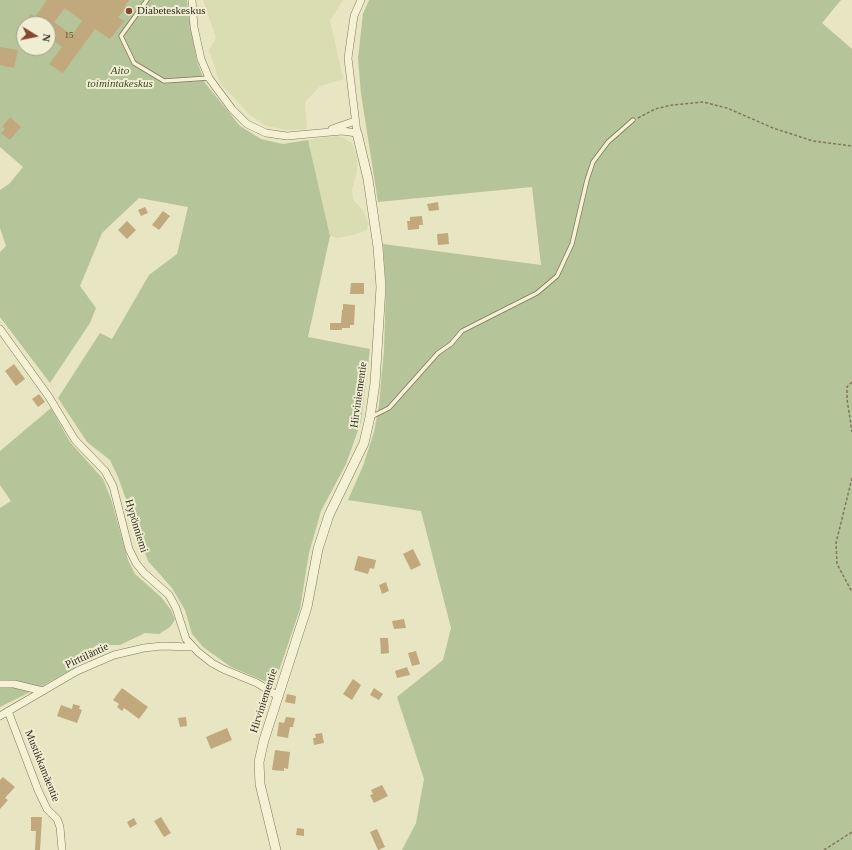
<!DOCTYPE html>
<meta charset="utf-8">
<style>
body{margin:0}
#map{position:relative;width:852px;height:850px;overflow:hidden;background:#e8e5c3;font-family:"Times New Roman",serif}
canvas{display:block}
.north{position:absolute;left:16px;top:16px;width:40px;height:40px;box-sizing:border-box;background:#f0eed2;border:1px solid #a4a08a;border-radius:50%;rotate:100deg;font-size:11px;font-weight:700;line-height:16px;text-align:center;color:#312c1e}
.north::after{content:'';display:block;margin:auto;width:14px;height:18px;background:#874634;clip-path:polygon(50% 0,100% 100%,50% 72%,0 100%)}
</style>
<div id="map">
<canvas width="852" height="850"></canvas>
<div class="north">N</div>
</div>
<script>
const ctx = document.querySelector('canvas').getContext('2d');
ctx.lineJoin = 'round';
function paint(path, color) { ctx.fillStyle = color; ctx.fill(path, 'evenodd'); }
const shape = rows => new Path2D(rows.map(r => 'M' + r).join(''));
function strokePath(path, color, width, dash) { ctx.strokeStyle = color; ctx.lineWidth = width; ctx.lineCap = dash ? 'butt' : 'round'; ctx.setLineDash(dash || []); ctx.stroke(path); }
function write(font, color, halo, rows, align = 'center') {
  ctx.font = font + ' "Times New Roman",serif'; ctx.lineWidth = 4; ctx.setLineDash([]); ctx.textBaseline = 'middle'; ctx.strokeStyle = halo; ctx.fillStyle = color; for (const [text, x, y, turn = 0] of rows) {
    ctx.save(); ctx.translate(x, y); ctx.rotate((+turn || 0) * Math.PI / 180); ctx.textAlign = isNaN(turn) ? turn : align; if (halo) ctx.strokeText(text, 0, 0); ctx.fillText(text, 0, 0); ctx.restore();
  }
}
const farmland = shape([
 [203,0,343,0,330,20,343,79,320,86,305,102,307,129,288,130,266,126,249,114,220,83,209,50,216,38],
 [336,136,344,138,352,143,357,157,357,171,352,189,353,200,363,210,368,222,367,230,349,236,337,238,330,236,308,140]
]);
const green = shape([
 [0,0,187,0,189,18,197,61,205,83,240,126,261,139,283,144,308,140,330,236,308,337,370,349,361,422,346,464,321,511,309,553,300,609,274,685,231,667,203,647,192,634,185,610,172,588,148,561,118,477,110,460,87,442,58,398,100,333,112,339,149,275,177,254,188,207,139,198,102,233,80,286,96,308,90,323,50,383,0,317,0,252,6,246,0,228,0,190,9,184,23,167,0,147],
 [24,24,48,24,48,48,24,48],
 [369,0,841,0,822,23,852,49,852,850,402,850,416,823,424,779,397,697,443,660,451,628,421,511,348,500,363,466,374,432,379,405,384,350,386,287,383,244,541,265,532,187,378,202,361,94,358,58,363,14],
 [51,408,70,442,103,479,111,499,128,560,135,574,161,597,171,610,175,620,170,627,159,634,145,633,120,645,97,645,89,650,76,667,42,686,0,707,0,508,11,501,0,485,0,451]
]);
const building = shape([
 [47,0,129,0,124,7,126,8,118,17,124,21,110,39,95,29,63,73,49,64,62,47,48,37,48,24,23,24,31,14,35,17],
 [65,8,82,21,72,35,54,22],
 [0,47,18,50,14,68,0,65],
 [10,117,21,127,10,140,1,133,5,129,2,127],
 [438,202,439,210,429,211,427,204],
 [145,207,148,213,141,216,138,210],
 [163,211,170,216,159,230,152,225],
 [422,216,423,225,419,225,419,229,408,230,407,221,410,221,410,217],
 [127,221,136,230,127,239,118,230],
 [448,233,449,244,438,245,437,234],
 [351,283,364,283,364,294,350,294],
 [343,304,355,305,354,325,350,325,350,328,342,328,342,330,330,330,330,323,341,323,342,310,343,310],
 [14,364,25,379,16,386,5,371],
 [39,394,45,402,38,407,32,399],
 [413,549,421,565,411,570,403,554],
 [358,556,376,560,374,569,370,568,368,574,354,570],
 [386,582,389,591,382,594,379,585],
 [404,619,406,628,394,629,392,621],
 [380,638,388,638,389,653,381,654],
 [416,651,420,664,412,666,408,653],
 [407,667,410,675,397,678,395,671],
 [353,679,361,685,352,700,343,694],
 [122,688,148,707,139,719,124,708,122,711,117,707,119,704,113,700],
 [374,688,383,694,379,700,370,695],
 [287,694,296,696,295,704,285,702],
 [73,704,80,706,79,709,82,710,77,723,57,716,61,705,72,709],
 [186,717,187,726,180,727,178,718],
 [286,717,295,718,293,727,290,727,288,738,277,736,279,722,284,723],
 [227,728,232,740,211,749,206,737],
 [322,733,324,743,314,745,313,738,316,738,315,734],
 [275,750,290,752,288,769,284,768,284,771,272,770],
 [3,777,15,787,5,798,8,800,0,809,0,780],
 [382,785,388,796,374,803,370,795,373,794,371,790],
 [31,817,42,817,40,850,35,850,36,831,31,831],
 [161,817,171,833,164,837,154,821],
 [134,818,137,824,130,828,127,822],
 [297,828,304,829,304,836,296,835],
 [377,829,385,847,378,850,370,832]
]);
const path = shape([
 [638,118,655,109,672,105,703,102,727,108,773,128,813,141,852,146],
 [852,382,847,387,847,399,852,432],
 [852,478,836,543,837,564,852,592],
 [824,850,852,832]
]);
const service = shape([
 [147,0,121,36,134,63,164,81,209,78],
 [371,417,389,408,438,353,451,344,462,331,537,293,557,276,572,244,587,180,593,162,608,142,633,120]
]);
const minor = shape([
 [192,0,194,27,201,59,209,78,232,109,247,124,266,133,287,136,342,131,357,133,348,58,354,16,361,0],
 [332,129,355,121],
 [0,329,49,397,75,440,105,471,113,486,129,549,136,563,144,573,169,595,176,608,186,639,198,652,212,663,223,669,257,683,278,696],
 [0,684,14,684,43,691],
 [8,711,38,790,47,809,57,819,60,827,62,850],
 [0,716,77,671,114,655,144,648,162,646,192,647]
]);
const tertiary = shape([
 [276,850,260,784,259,762,264,740,307,607,318,549,329,515,364,443,370,417,375,383,381,287,378,247,368,179,357,133]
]);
const markers = [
 [129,11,4,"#874634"]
];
const numberNames = [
 ["15",69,36]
];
const poiNames = [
 ["Diabeteskeskus",137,11]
];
const parkNames = [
 ["Aito",120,71],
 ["toimintakeskus",120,84]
];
const streetNames = [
 ["Hirviniementie",359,395,-82],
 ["Hypönniemi",136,526,73],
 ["Pirttiläntie",87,656,-25],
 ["Hirviniementie",264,701,-72],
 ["Mustikkamäentie",42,766,68]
];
paint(farmland, '#dadcb2');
paint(green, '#b5c499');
paint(building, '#c1a97d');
strokePath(service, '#80775c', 5);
strokePath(minor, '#80775c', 8);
strokePath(tertiary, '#80775c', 10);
strokePath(path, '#80775c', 1.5, [3, 2]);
strokePath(service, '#f4f1d5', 3.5);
strokePath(minor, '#f4f1d5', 7);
strokePath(tertiary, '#f4f1d5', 9);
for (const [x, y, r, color] of markers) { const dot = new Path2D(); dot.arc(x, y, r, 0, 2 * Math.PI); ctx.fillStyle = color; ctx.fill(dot); strokePath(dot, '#f0eed2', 1.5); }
write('9px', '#554b36', null, numberNames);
write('11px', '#312c1e', '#f0eed2', poiNames, 'left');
write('italic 11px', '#3a4b27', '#f0eed2', parkNames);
write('11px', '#312c1e', '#f0eed2', streetNames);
</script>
